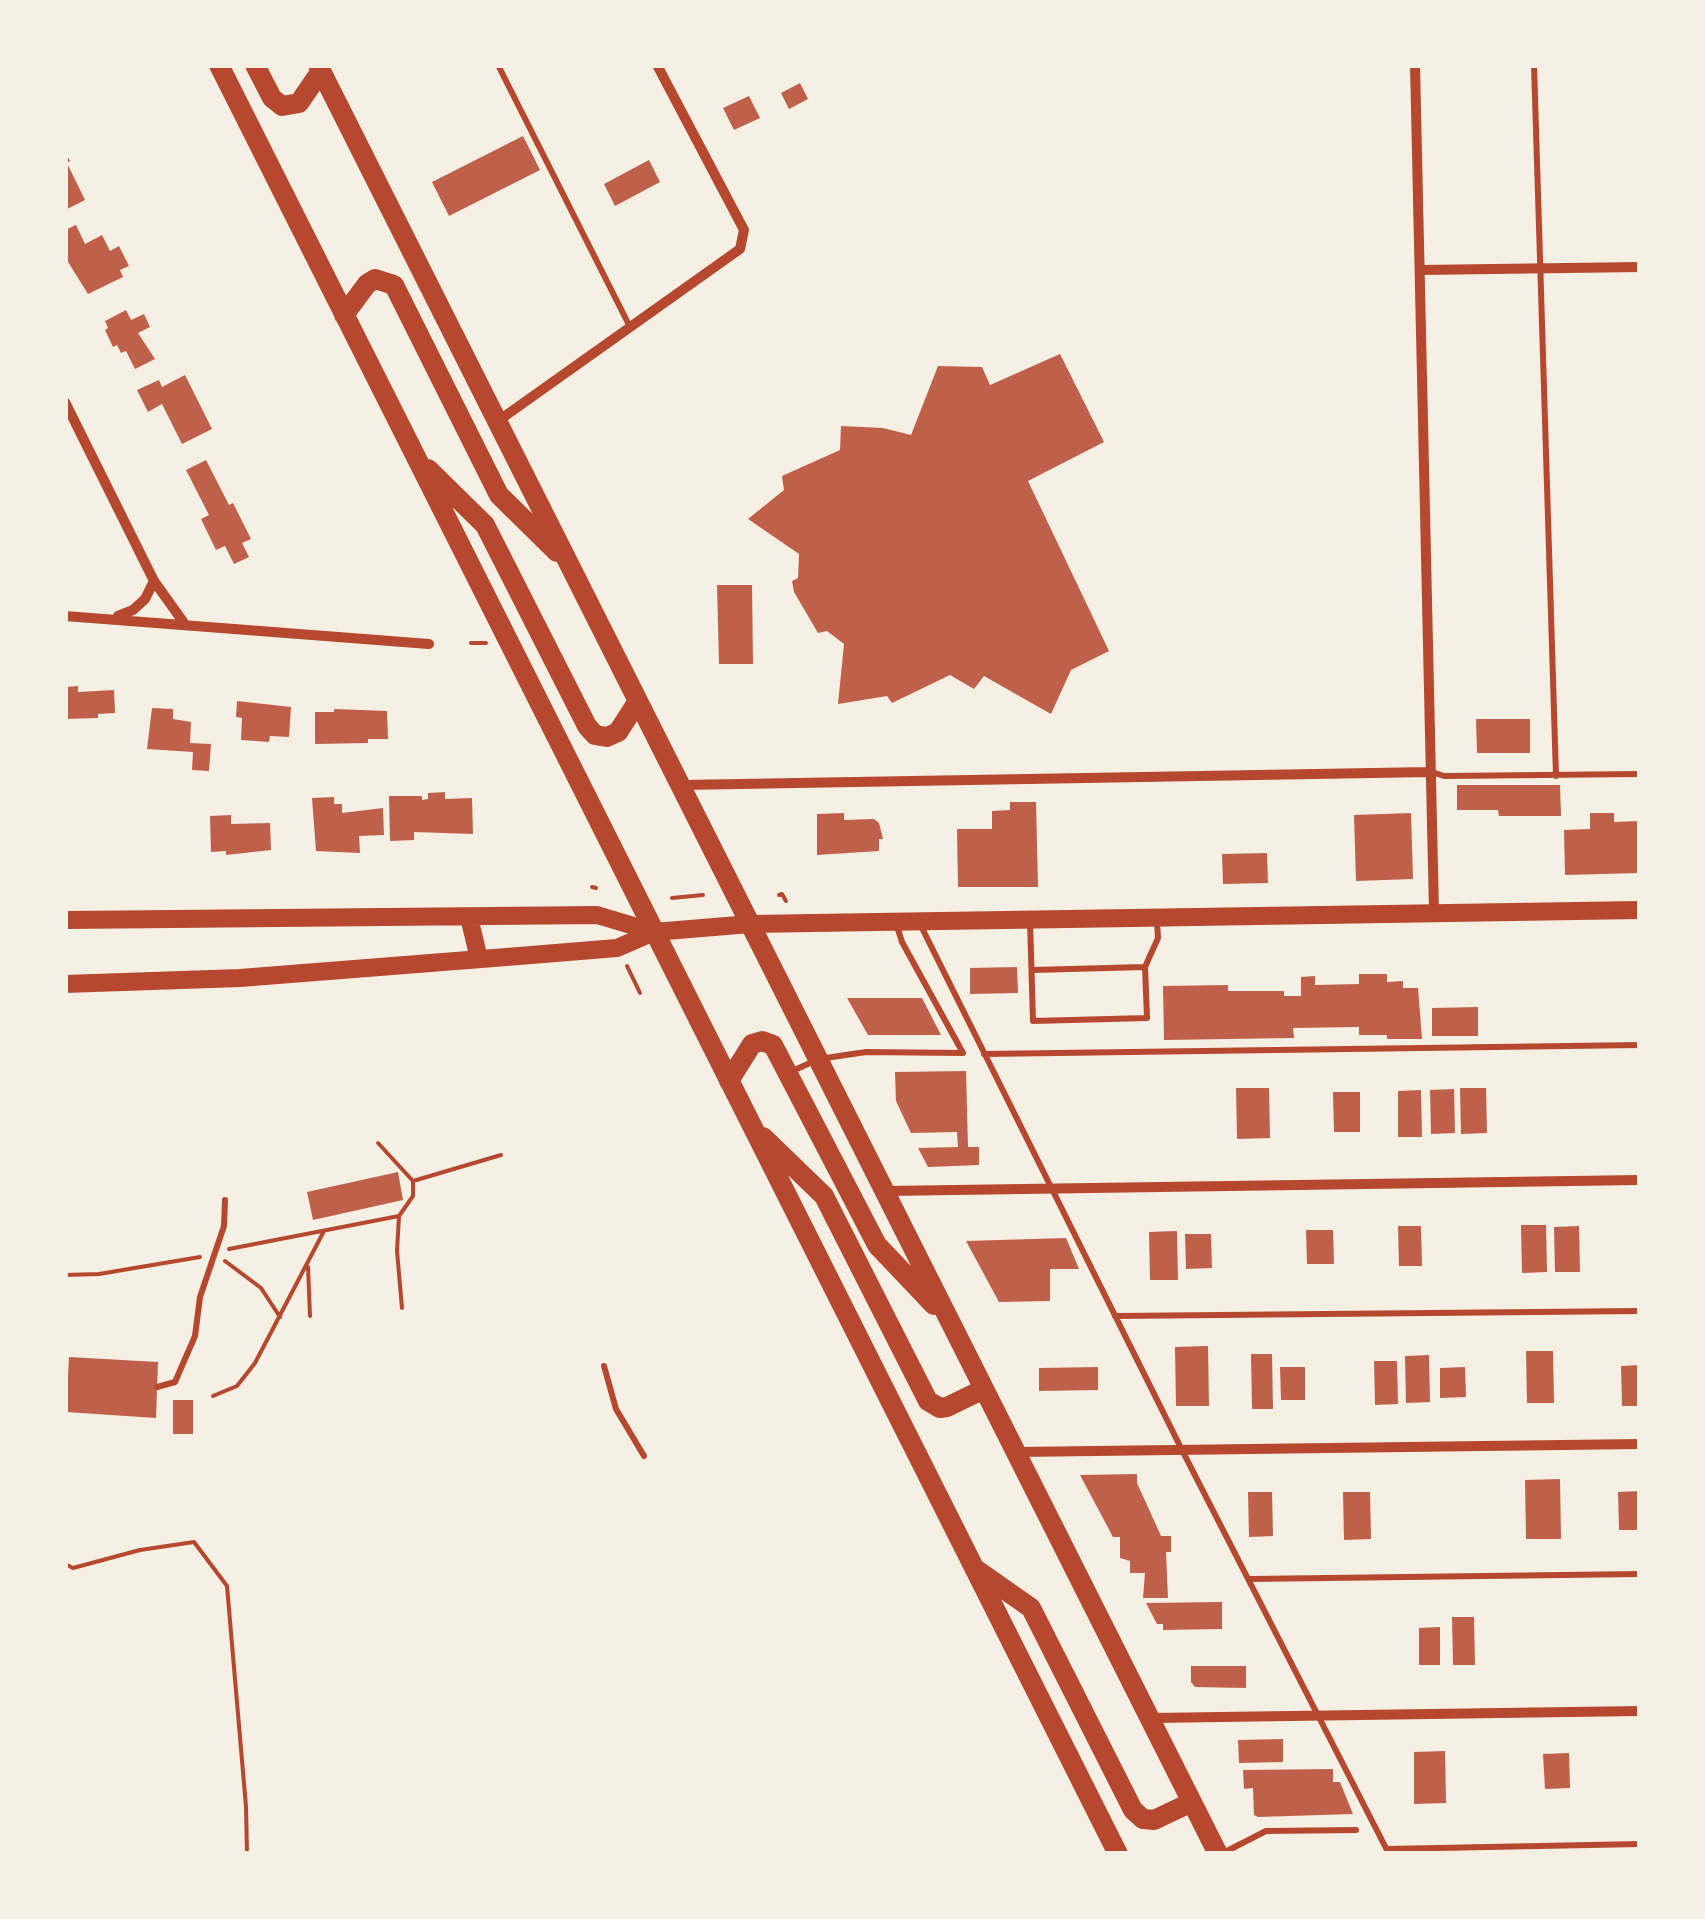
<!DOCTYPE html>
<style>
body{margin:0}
#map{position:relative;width:1705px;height:1919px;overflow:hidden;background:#f6efe4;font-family:Ubuntu,sans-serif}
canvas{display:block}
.frame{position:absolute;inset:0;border:68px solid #f6efe4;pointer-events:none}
</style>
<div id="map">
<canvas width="1705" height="1919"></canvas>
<div class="frame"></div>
</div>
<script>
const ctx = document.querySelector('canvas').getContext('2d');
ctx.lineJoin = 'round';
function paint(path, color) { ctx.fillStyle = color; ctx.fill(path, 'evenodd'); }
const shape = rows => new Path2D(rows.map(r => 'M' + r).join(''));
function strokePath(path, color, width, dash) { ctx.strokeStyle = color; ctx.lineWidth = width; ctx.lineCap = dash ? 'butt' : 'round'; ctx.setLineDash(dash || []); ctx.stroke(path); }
const building = shape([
 [800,83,808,99,789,109,781,93],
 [749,96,760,118,734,130,723,108],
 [523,136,540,170,449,216,432,182],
 [65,151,70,161,67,163,85,200,65,210],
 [649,160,660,182,615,206,604,184],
 [76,225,85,244,102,235,110,251,119,246,129,266,120,270,123,277,88,294,65,257,65,230],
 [126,310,131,320,144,314,150,327,138,333,155,359,135,369,126,351,121,353,117,345,113,347,105,330,108,328,105,321],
 [1060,354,1104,442,1028,481,1109,651,1071,670,1051,714,984,676,974,689,950,675,892,703,887,696,838,704,844,644,827,631,818,633,794,592,792,581,798,578,799,554,748,519,784,490,782,476,840,450,841,426,883,428,911,435,938,366,982,367,990,385],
 [185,375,212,429,182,444,162,404,148,412,137,390,159,380,162,387],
 [206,460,229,505,233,503,251,539,242,543,249,557,234,564,225,546,216,550,201,519,209,515,186,470],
 [717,585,752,585,753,664,719,664],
 [78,686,78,692,114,690,115,713,98,714,98,718,65,719,65,687],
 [237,701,291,707,289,737,270,736,269,742,241,740,242,718,236,717],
 [152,708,173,709,173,719,191,722,190,743,211,744,209,771,192,770,193,752,147,749],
 [334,709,387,711,388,739,368,739,368,743,315,744,315,712,334,712],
 [1476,719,1530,719,1530,753,1477,753],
 [1457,785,1560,785,1561,816,1499,816,1498,810,1457,810],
 [445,792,445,799,472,798,473,834,414,832,414,840,390,841,389,796,422,796,422,800,428,799,428,793],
 [334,797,334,804,342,804,342,813,383,808,384,835,359,836,360,853,316,851,312,798],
 [1010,802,1036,802,1038,887,958,887,957,829,992,829,992,811,1010,810],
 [844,813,844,820,874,819,879,823,883,839,879,839,879,851,817,855,817,814],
 [1411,813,1413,879,1356,881,1354,815],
 [1590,813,1614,813,1614,822,1640,821,1640,873,1565,875,1564,830,1590,829],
 [231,815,231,824,270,823,271,850,226,855,226,851,211,852,210,816],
 [1267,853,1268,883,1223,884,1222,854],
 [1017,967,1018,993,970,994,970,968],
 [1359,974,1387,974,1387,982,1403,981,1403,988,1418,988,1422,1039,1387,1039,1387,1035,1359,1035,1359,1027,1293,1028,1294,1038,1164,1040,1163,986,1228,985,1228,991,1284,991,1284,996,1301,996,1301,977,1315,976,1315,985,1359,984],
 [847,998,922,998,941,1035,868,1035],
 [1478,1007,1478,1036,1432,1036,1432,1008],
 [966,1071,968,1147,979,1147,979,1165,928,1167,918,1148,958,1147,957,1132,911,1133,896,1101,895,1072],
 [1236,1088,1269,1088,1270,1138,1237,1139],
 [1460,1088,1486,1088,1487,1133,1461,1134],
 [1454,1089,1455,1133,1431,1134,1430,1090],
 [1421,1090,1422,1137,1398,1137,1398,1091],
 [1333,1092,1360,1092,1360,1132,1334,1132],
 [398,1172,403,1200,313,1220,307,1192],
 [1521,1225,1546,1225,1547,1272,1522,1273],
 [1398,1226,1421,1226,1422,1266,1399,1266],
 [1579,1226,1580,1272,1555,1272,1554,1227],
 [1306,1230,1333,1230,1334,1264,1307,1264],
 [1177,1231,1178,1280,1150,1280,1149,1232],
 [1185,1234,1211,1234,1212,1268,1186,1269],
 [1066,1238,1079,1269,1050,1269,1050,1301,999,1302,966,1241],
 [1208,1346,1209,1406,1176,1406,1175,1347],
 [1526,1351,1553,1351,1554,1403,1527,1403],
 [1251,1354,1272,1354,1273,1409,1252,1409],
 [1429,1355,1430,1402,1406,1403,1405,1356],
 [69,1357,158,1362,156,1418,66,1412],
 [1374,1361,1397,1361,1398,1404,1375,1405],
 [1640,1365,1640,1406,1622,1406,1621,1366],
 [1098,1367,1098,1390,1039,1391,1039,1368],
 [1280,1367,1305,1367,1305,1400,1281,1400],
 [1465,1367,1466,1397,1440,1398,1440,1368],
 [173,1400,193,1400,193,1434,173,1434],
 [1137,1474,1137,1483,1161,1536,1171,1536,1171,1552,1166,1552,1168,1598,1143,1598,1145,1573,1130,1573,1130,1561,1120,1558,1120,1537,1113,1537,1080,1475],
 [1560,1479,1561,1539,1526,1539,1525,1480],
 [1640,1491,1640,1530,1619,1530,1618,1492],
 [1248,1492,1272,1492,1273,1536,1249,1537],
 [1343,1492,1370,1492,1371,1539,1344,1540],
 [1222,1602,1222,1629,1163,1630,1163,1624,1157,1624,1146,1603],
 [1452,1617,1474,1617,1475,1665,1453,1665],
 [1440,1627,1440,1665,1419,1665,1419,1628],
 [1191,1666,1246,1666,1246,1688,1195,1687,1191,1682],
 [1283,1739,1283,1762,1239,1763,1238,1740],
 [1445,1751,1446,1803,1414,1804,1414,1752],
 [1569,1753,1570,1788,1545,1789,1543,1754],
 [1333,1769,1333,1782,1340,1782,1353,1814,1258,1817,1254,1815,1253,1788,1244,1789,1243,1770]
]);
const path = shape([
 [471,643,486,643],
 [592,887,596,888],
 [779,895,782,894,786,901],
 [672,898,703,895],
 [627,966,640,993],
 [378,1143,413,1181],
 [399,1216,397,1251,402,1308],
 [229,1249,399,1216,413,1196,413,1181,501,1155],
 [225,1261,261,1288,280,1317],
 [308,1267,310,1316],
 [65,1275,99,1274,200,1257],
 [213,1396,237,1386,255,1363,324,1231],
 [65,1564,73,1568,140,1550,194,1542,227,1586,246,1807,247,1854]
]);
const service = shape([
 [498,65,630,327],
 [1534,65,1556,776],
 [1432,772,1444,776,1640,774],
 [1030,921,1033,1021,1147,1018,1145,967,1158,938,1157,922],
 [919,922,1182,1450,1389,1854],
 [1032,970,1145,967],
 [984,1054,1640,1045],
 [790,1072,819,1059,866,1052,963,1053,902,942,896,923],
 [1115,1316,1640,1311],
 [604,1366,616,1409,644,1456],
 [157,1387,175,1382,195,1336,200,1297,224,1226,225,1200],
 [1249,1579,1640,1574],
 [1387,1849,1640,1844],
 [1223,1853,1266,1831,1356,1830]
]);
const minor = shape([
 [1415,65,1434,913],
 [1420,270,1640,267],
 [65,402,154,581,184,623],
 [498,421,740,249,744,230,657,65],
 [65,616,429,644],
 [118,616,133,610,145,599,154,581],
 [682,785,1430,772],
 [886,1191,1640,1180],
 [1017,1452,1640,1444],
 [1151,1718,1640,1711]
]);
const secondary = shape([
 [469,917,479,959],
 [65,920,597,915,654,932],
 [65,984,240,978,519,956,617,948,654,932,750,924,1640,910]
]);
const primary = shape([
 [219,65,1118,1854],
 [255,65,272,98,282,106,299,103,321,71],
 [318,65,1218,1854],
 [344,315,367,284,375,279,394,285,499,495,557,552],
 [428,469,485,525,587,726,595,735,607,737,618,732,638,701],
 [729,1081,752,1044,762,1041,773,1045,877,1245,934,1305],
 [763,1137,824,1196,928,1401,940,1408,947,1407,984,1389],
 [974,1568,1031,1608,1133,1810,1143,1819,1154,1820,1192,1802]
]);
paint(building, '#bf614a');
strokePath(path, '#b5482f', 4);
strokePath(service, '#b5482f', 6);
strokePath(minor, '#b5482f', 10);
strokePath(secondary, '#b5482f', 18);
strokePath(primary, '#b5482f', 20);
</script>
